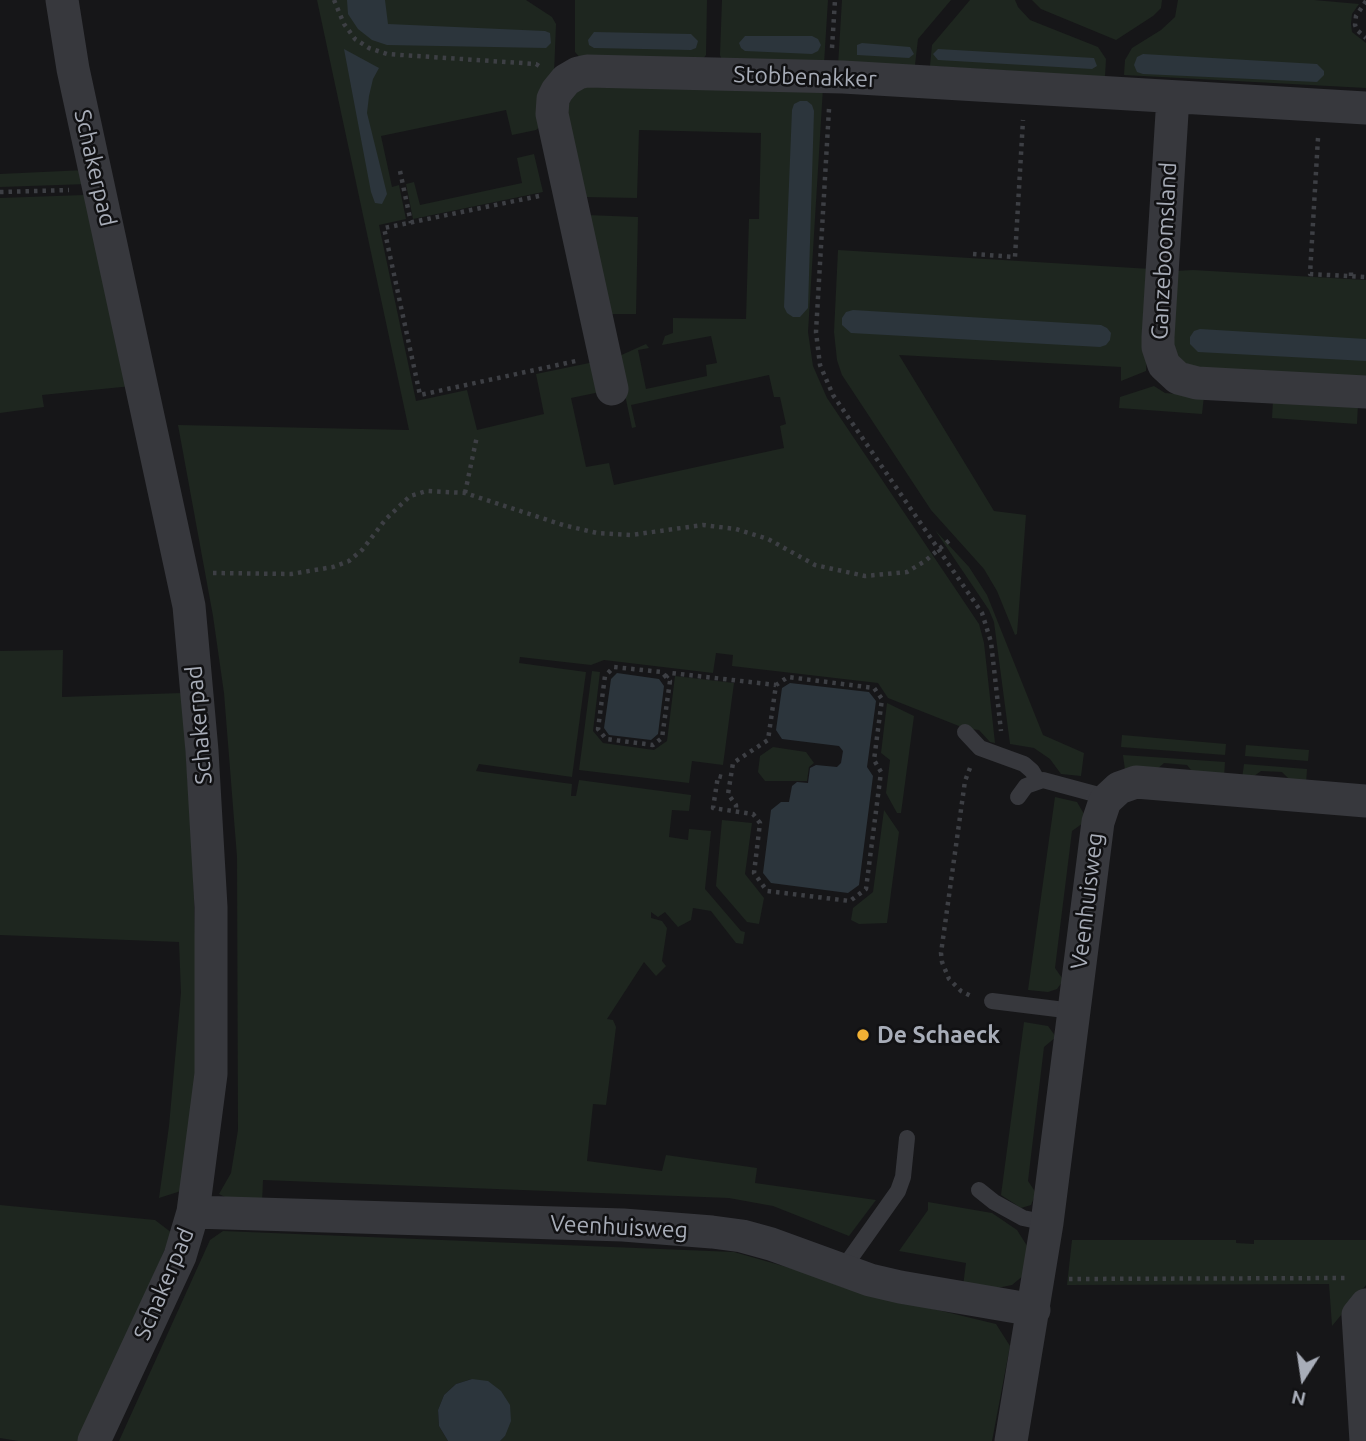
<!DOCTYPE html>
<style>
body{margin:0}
#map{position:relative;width:1366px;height:1441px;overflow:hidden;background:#161618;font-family:Ubuntu,sans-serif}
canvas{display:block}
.north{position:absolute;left:1268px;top:1343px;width:70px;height:70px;-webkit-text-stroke:5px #111113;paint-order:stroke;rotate:192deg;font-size:19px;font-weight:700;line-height:28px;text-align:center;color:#a8adb8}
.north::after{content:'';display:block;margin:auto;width:24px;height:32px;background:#a8adb8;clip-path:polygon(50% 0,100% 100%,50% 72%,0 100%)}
</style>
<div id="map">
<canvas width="1366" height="1441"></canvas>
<div class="north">N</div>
</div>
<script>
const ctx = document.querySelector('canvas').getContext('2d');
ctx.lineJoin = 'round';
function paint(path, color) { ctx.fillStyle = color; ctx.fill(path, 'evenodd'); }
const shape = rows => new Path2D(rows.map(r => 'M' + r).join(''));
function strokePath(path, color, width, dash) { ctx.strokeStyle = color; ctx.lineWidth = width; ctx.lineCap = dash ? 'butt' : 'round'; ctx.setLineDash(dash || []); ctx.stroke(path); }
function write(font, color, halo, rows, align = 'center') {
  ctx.font = font + ' Ubuntu,sans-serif'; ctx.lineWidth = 5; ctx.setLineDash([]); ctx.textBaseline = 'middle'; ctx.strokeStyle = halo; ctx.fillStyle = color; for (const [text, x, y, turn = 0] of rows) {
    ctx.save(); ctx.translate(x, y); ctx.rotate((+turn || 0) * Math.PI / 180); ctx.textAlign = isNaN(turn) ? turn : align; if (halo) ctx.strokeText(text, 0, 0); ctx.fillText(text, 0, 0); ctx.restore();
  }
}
const green = shape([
 [317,0,526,0,552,17,556,24,554,74,543,124,536,130,512,135,506,110,381,136,392,187,399,185,406,219,379,225,416,401,467,390,477,430,544,414,536,374,594,362,600,392,571,398,586,467,609,463,614,485,784,448,780,426,786,424,780,397,774,397,769,375,631,405,636,427,632,428,617,357,646,344,649,348,638,350,646,389,707,376,706,365,717,363,711,336,662,345,665,336,673,333,673,318,746,319,749,219,759,219,761,133,639,130,637,198,583,197,565,112,577,87,823,88,808,332,813,366,827,398,979,624,984,643,995,743,990,742,979,730,964,728,888,698,878,683,732,666,733,655,716,653,713,673,604,660,591,665,520,657,519,663,586,672,572,777,479,764,476,771,572,784,571,796,576,796,579,780,691,795,689,811,672,810,669,837,688,840,689,829,711,831,705,889,741,931,745,932,743,944,736,943,711,911,693,908,691,920,678,927,665,912,658,917,651,912,651,918,662,921,667,928,662,961,666,966,656,976,644,962,607,1019,613,1020,616,1027,609,1083,606,1105,593,1104,587,1161,662,1171,666,1155,757,1168,755,1183,876,1200,849,1236,773,1206,729,1198,263,1180,262,1203,229,1199,219,1194,231,1173,238,1130,237,857,224,693,213,616,178,425,409,430],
 [575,0,707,0,706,55,700,63,583,61,575,52],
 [722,0,828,0,824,64,723,63,720,55],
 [842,0,951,0,918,39,915,65,838,66],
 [970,0,1015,0,1018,7,1030,20,1098,47,1106,59,1105,77,930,66,932,45],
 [1032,0,1162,0,1161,8,1153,16,1116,40,1041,9],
 [1178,0,1314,0,1359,4,1352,14,1351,24,1352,32,1366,43,1366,88,1124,75,1125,60,1132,48,1161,30,1175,17],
 [534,154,543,192,413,219,406,184,414,182,420,205,522,183,517,158],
 [85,170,88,184,0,187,0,174],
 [84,195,132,386,42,395,44,407,0,413,0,198],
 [587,215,638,217,636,314,607,314],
 [838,250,1151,269,1146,371,1121,381,1121,367,899,355,994,511,1026,515,1017,634,1015,635,997,591,984,569,931,510,842,375,837,360,834,332],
 [1193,270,1366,280,1366,382,1193,372,1180,364,1170,338,1175,271],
 [1154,386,1165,393,1204,396,1202,414,1119,408,1120,397],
 [1273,400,1358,404,1357,424,1272,418],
 [935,530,969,567,987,595,1043,735,1084,753,1081,776,1061,774,1050,759,1034,748,1010,744,994,622,989,610],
 [63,650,62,697,182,693,193,860,199,1083,184,1190,159,1198,169,1126,181,993,179,942,0,935,0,651],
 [592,671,600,672,593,731,603,743,654,750,667,741,675,676,734,683,723,765,692,761,689,783,579,770],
 [887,703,914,716,901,813,897,813,886,793,890,760,881,753],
 [1122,735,1226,744,1225,755,1121,747],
 [1246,745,1309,750,1308,761,1245,756],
 [773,747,806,752,814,763,809,767,807,781,765,781,758,772,760,756],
 [1123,755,1225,762,1224,777,1195,775,1187,765,1164,763,1154,772,1125,770],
 [1244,764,1307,769,1306,784,1292,782,1282,772,1261,771,1250,779,1242,779],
 [1055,797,1077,802,1084,814,1083,823,1072,831,1055,968,1062,978,1062,982,1057,989,1048,992,1028,990],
 [884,810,899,832,887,923,859,924,851,920,853,908,873,892],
 [722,820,752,823,745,874,764,898,759,924,747,922,716,886],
 [1024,1022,1048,1026,1056,1037,1044,1047,1028,1181,1036,1193,1031,1205,1021,1208,1001,1195],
 [928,1202,992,1213,1017,1230,1029,1249,1024,1275,1012,1285,997,1288,963,1286,966,1263,899,1251,928,1210],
 [0,1205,155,1220,172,1233,81,1441,18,1441,0,1438],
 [223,1231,734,1252,804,1272,842,1287,996,1324,1010,1346,992,1441,500,1441,505,1436,472,1379,456,1384,444,1395,438,1410,439,1426,448,1441,119,1441,210,1240],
 [1072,1240,1236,1240,1236,1243,1254,1244,1254,1240,1366,1240,1366,1285,1332,1326,1329,1284,1067,1285]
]);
const water = shape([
 [347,0,385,0,388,24,545,31,550,33,551,43,546,48,387,45,372,40,358,29,348,14],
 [594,32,691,34,698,41,696,48,691,50,594,48,589,45,588,40],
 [745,36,812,36,818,39,821,45,818,51,812,54,745,51,741,48,739,43],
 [862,43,910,47,914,54,909,58,857,55,857,45],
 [344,49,379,68,373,79,369,96,367,113,387,194,382,204,375,203,371,192],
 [938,49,1094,58,1097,66,1092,69,938,60,933,54],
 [1143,54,1317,64,1324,71,1324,75,1317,82,1143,74,1137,72,1134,65,1137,57],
 [800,101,807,101,812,105,814,111,808,308,800,317,793,317,787,313,784,307,792,110,794,104],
 [853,310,1101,325,1107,328,1111,333,1110,340,1106,345,1100,347,851,333,842,325,842,318,846,312],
 [1200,329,1366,339,1366,361,1198,352,1190,344,1190,337,1194,331],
 [617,673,659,679,664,686,658,734,651,740,609,735,604,728,611,679],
 [790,683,869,692,876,701,867,767,873,776,859,885,848,893,771,883,763,873,771,810,781,802,789,802,792,786,797,782,808,783,810,768,816,765,837,767,841,763,843,751,839,746,782,739,776,730,782,688],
 [472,1379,488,1381,501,1391,510,1405,511,1421,505,1436,500,1441,448,1441,439,1426,438,1410,444,1395,456,1384]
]);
const path = shape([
 [334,0,344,24,355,39,369,48,387,54,536,64,539,66],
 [1366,1,1356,16,1355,25,1357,30,1366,38],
 [832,48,835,0],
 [829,109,816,332,820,365,833,395,982,613,991,642,1001,731],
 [1318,138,1310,274,1366,277],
 [400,171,411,223],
 [0,192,69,190],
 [539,196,384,228,420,395,576,361],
 [973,254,1015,257,1023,120],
 [1351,276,1351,268],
 [465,493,477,436],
 [213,573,291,574,333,567,349,561,362,550,386,519,410,496,427,491,465,493,563,525,597,533,631,535,703,525,736,529,768,539,815,565,865,576,907,572,925,561,951,539],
 [666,677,662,672,614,667,605,676,598,729,606,739,653,745,662,738,670,681,666,677,671,673,776,685],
 [970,768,965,781,941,953,942,962,949,979,961,991,971,996],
 [722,777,718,776,713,808,753,814,760,823,754,873,767,891,850,901,866,889,881,772,874,760,882,699,874,688,788,677,776,685,768,740,733,763,728,794,736,805,736,811],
 [1069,1279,1348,1278]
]);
const lane = shape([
 [965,732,980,748,1024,764,1032,771,1038,781],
 [1018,797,1026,786,1043,780,1095,794,1105,801],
 [992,1001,1073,1011],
 [979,1190,994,1202,1023,1218,1047,1223],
 [842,1270,898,1191,903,1177,907,1138]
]);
const street = shape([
 [62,0,73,69,189,606,202,751,211,907,211,1074,193,1212,180,1256,94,1441],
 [1173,97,1158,337,1158,347,1164,365,1178,378,1197,383,1366,392],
 [612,389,552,114,553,99,557,91,566,80,578,73,587,71,843,77,1366,108],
 [193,1212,623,1225,712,1232,742,1236,771,1244,870,1280,900,1287,1034,1310],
 [1011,1441,1047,1223,1098,822,1105,801,1119,788,1136,782,1366,801],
 [1366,1441,1358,1315,1366,1305]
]);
const markers = [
 [863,1035,7,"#f2b134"]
];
const streetNames = [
 ["Stobbenakker",805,77,2],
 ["Schakerpad",95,168,77],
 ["Ganzeboomsland",1164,251,-87],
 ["Schakerpad",199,725,-95],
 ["Veenhuisweg",1087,901,-83],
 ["Veenhuisweg",619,1227,3],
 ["Schakerpad",164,1284,-67]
];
const poiNames = [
 ["De Schaeck",877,1035]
];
paint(green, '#1e261f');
paint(water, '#2c353c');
strokePath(path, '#3d3f44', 4.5, [3.5, 5]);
strokePath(lane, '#37383d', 16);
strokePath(street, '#37383d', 33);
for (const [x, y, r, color] of markers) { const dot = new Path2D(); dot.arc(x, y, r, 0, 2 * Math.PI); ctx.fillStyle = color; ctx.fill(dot); strokePath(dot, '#111113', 2.5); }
write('23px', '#a8adb8', '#111113', streetNames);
write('bold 23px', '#a8adb8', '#111113', poiNames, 'left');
</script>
